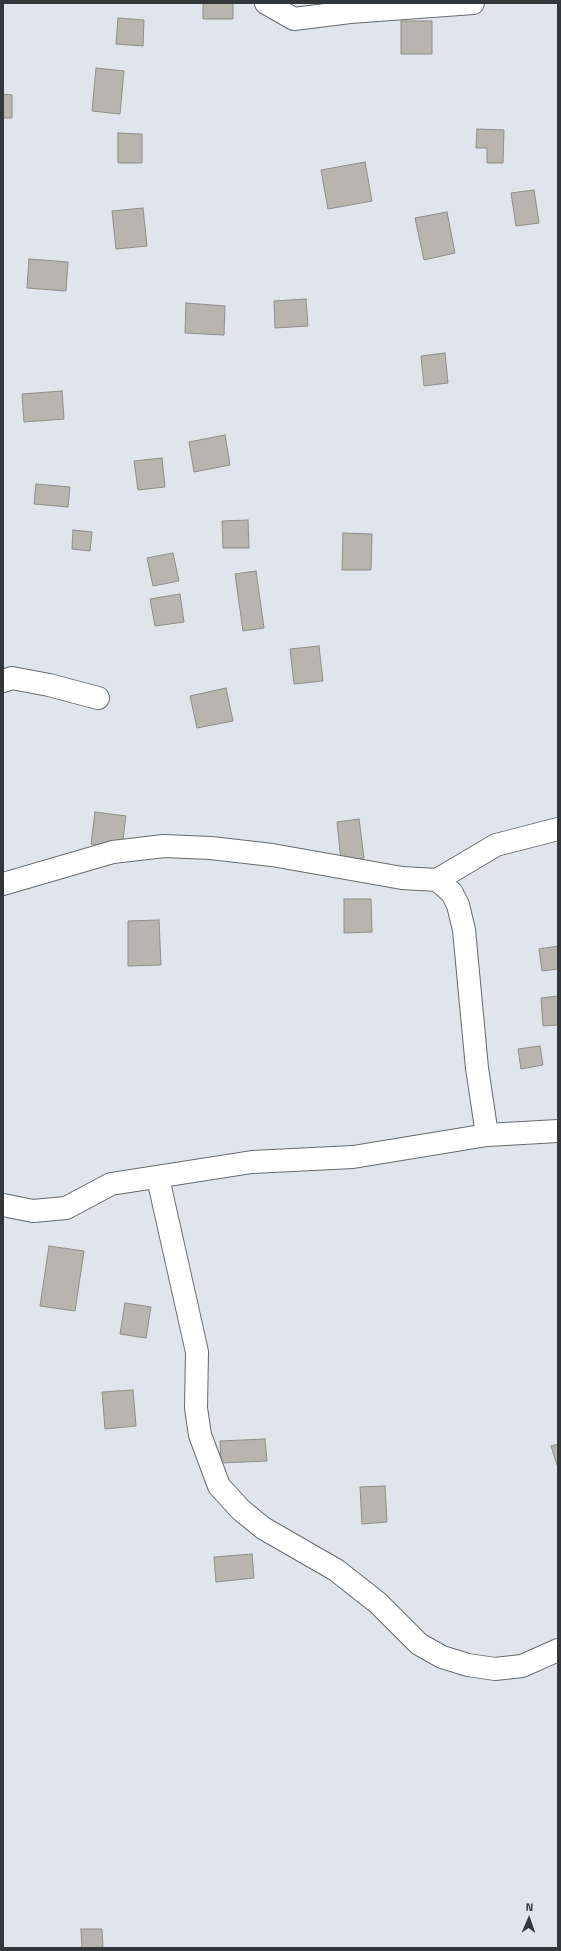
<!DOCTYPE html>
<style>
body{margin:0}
#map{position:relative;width:561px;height:1951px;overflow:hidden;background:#dfe5ea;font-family:"Titillium Web",sans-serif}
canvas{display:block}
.frame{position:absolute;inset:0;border:4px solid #343739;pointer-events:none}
.north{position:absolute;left:509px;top:1899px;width:40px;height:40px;-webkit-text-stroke:3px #dfe5ea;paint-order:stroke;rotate:2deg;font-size:11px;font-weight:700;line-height:16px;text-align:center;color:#343739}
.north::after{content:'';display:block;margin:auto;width:14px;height:18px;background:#343739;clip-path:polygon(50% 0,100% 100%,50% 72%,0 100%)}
</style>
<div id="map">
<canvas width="561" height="1951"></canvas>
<div class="frame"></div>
<div class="north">N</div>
</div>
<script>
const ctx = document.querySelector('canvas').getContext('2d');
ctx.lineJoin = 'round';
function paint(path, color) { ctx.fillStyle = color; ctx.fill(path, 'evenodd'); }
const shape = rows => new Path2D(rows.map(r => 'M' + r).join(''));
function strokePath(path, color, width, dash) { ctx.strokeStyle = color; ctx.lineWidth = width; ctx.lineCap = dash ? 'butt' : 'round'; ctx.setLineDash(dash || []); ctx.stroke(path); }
const building = shape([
 [203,3,233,3,233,19,203,19,203,3],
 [118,18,144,20,143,46,116,44,118,18],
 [401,21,432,21,432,54,401,54,401,21],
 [96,68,124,71,120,114,92,111,96,68],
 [3,94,12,95,12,118,3,118,3,94],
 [477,129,504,130,503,163,487,163,487,148,476,148,477,129],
 [118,133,142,134,142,163,118,163,118,133],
 [365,162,372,201,328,209,321,170,365,162],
 [534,190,539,223,516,226,511,193,534,190],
 [143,208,147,246,116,249,112,211,143,208],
 [447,212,455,253,424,260,415,218,447,212],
 [29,259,68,262,66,291,27,288,29,259],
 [306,299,308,326,275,328,274,301,306,299],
 [186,303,225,306,224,335,185,333,186,303],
 [445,353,448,383,424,386,421,356,445,353],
 [62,391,64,419,24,422,22,394,62,391],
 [225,435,230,465,194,472,189,442,225,435],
 [162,458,165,487,138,490,134,461,162,458],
 [36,484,70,487,68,507,34,504,36,484],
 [248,520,249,548,223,548,222,521,248,520],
 [73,530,92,532,90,551,72,549,73,530],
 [343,533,372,534,371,570,342,570,343,533],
 [173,553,179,581,153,586,147,558,173,553],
 [256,571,264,628,243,631,235,574,256,571],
 [180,594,184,622,155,626,150,599,180,594],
 [319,646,323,681,294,684,290,649,319,646],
 [226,688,233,721,197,728,190,696,226,688],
 [95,812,126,816,122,847,91,844,95,812],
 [359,819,364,858,341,861,337,822,359,819],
 [344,899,371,899,372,932,344,933,344,899],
 [159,920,161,965,128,966,128,921,159,920],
 [558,946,558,969,542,971,539,949,558,946],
 [558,996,558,1025,543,1026,541,998,558,996],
 [540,1046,543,1065,521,1069,518,1049,540,1046],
 [49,1246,84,1251,75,1311,40,1306,49,1246],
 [125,1303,151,1307,146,1338,120,1334,125,1303],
 [133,1390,136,1426,105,1429,102,1392,133,1390],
 [265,1439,267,1461,221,1463,220,1441,265,1439],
 [558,1444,558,1468,551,1446,558,1444],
 [385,1486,387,1522,362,1524,360,1487,385,1486],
 [252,1554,254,1578,216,1582,214,1557,252,1554],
 [81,1929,102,1929,103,1948,82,1948,81,1929]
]);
const minor = shape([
 [266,3,294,19,350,12,473,3],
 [3,681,12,678,49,685,98,698],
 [437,880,496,845,558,829],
 [3,884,113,852,164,846,211,848,272,855,402,878,437,880,452,893,458,905,464,930,477,1068,487,1135],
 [158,1178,197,1352,196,1408,200,1435,219,1486,241,1510,263,1528,336,1570,378,1603,419,1644,442,1657,468,1665,495,1669,522,1666,558,1650],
 [3,1205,33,1211,66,1208,111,1184,252,1162,353,1157,487,1135,558,1131]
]);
paint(building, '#b8b5af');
strokePath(building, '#8f8d87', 1);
strokePath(minor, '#666b6f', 24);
strokePath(minor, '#fff', 22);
</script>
